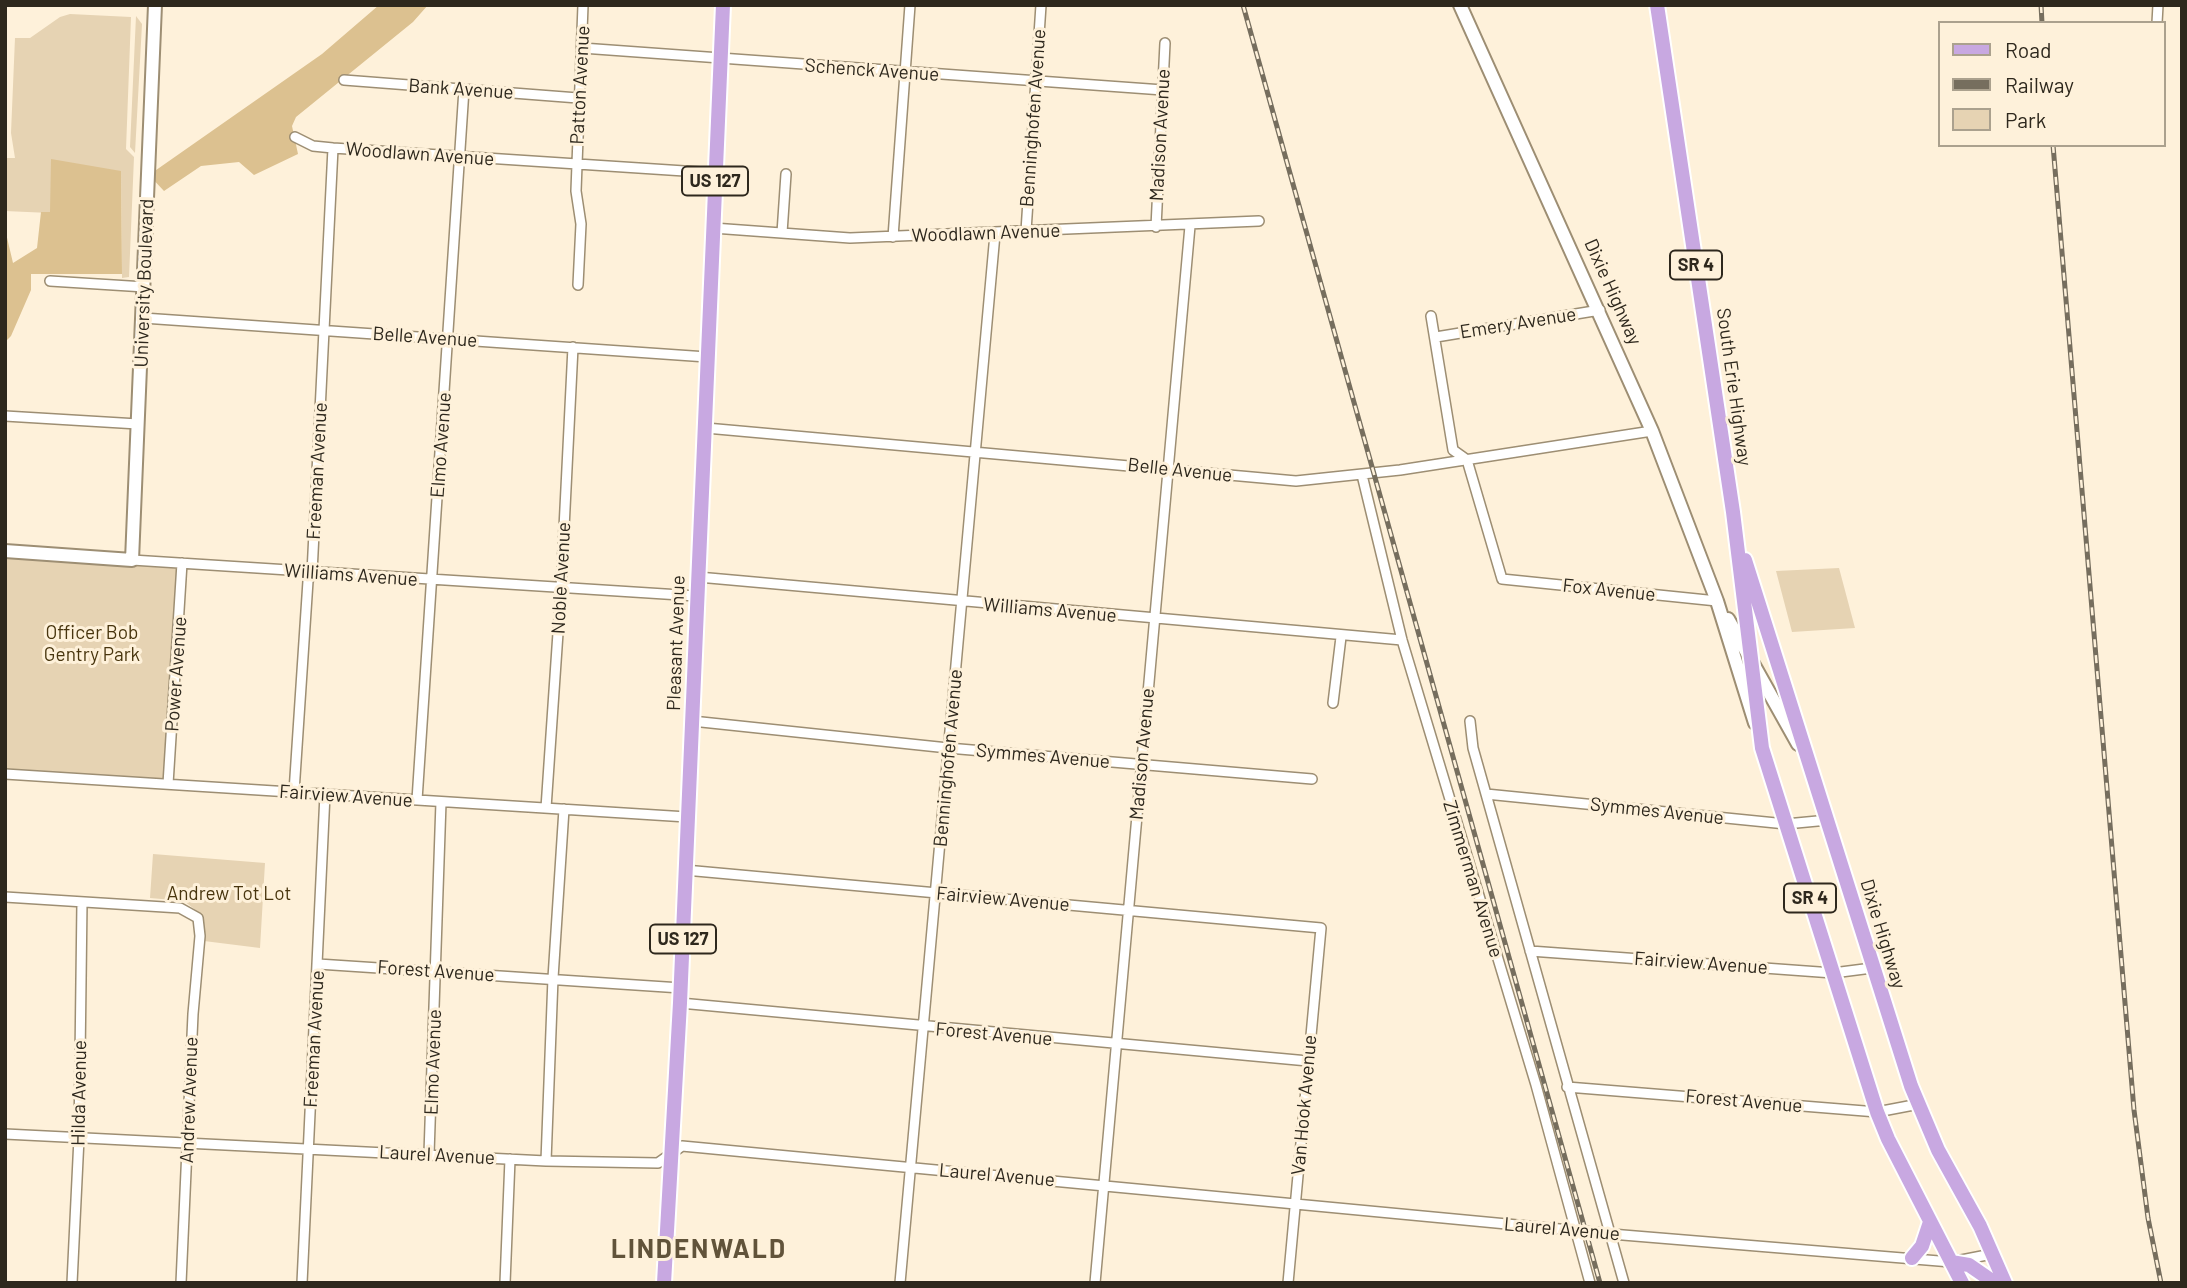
<!DOCTYPE html>
<style>
body{margin:0}
#map{position:relative;width:2187px;height:1288px;overflow:hidden;background:#fef1da;font-family:Barlow,sans-serif}
canvas{display:block}
.frame{position:absolute;inset:0;border:7px solid #2e281d;pointer-events:none}
.legend{position:absolute;left:1938px;top:21px;width:228px;height:126px;box-sizing:border-box;background:#fef1da;border:2px solid #aba18e;margin:0;padding:9px 12px;list-style:none;font-size:21px;color:#2e281d}
.legend li{display:flex;align-items:center;gap:14px;height:35px}
.legend b{width:35px;border:2px solid #aba18e}
</style>
<div id="map">
<canvas width="2187" height="1288"></canvas>
<div class="frame"></div>
<ul class="legend">
<li><b style="height:9px;background:#c8a8e1"></b>Road</li>
<li><b style="height:9px;background:#766e5e"></b>Railway</li>
<li><b style="height:19px;background:#e6d3b3"></b>Park</li>
</ul>
</div>
<script>
const ctx = document.querySelector('canvas').getContext('2d');
ctx.lineJoin = 'round';
function paint(path, color) { ctx.fillStyle = color; ctx.fill(path, 'evenodd'); }
const shape = rows => new Path2D(rows.map(r => 'M' + r).join(''));
function strokePath(path, color, width, dash) { ctx.strokeStyle = color; ctx.lineWidth = width; ctx.lineCap = dash ? 'butt' : 'round'; ctx.setLineDash(dash || []); ctx.stroke(path); }
function write(font, color, halo, rows, align = 'center') {
  ctx.font = font + ' Barlow,sans-serif'; ctx.lineWidth = 6; ctx.setLineDash([]); ctx.textBaseline = 'middle'; ctx.strokeStyle = halo; ctx.fillStyle = color; for (const [text, x, y, turn = 0] of rows) {
    ctx.save(); ctx.translate(x, y); ctx.rotate((+turn || 0) * Math.PI / 180); ctx.textAlign = isNaN(turn) ? turn : align; if (halo) ctx.strokeText(text, 0, 0); ctx.fillText(text, 0, 0); ctx.restore();
  }
}
const green = shape([
 [70,14,131,17,126,149,134,157,129,277,122,278,122,274,121,171,50,213,5,211,5,158,15,158,11,133,15,38,30,38,60,17],
 [136,16,142,24,135,153,130,147],
 [5,551,182,563,168,784,5,774],
 [1839,568,1855,628,1792,632,1776,571],
 [153,854,265,863,260,948,204,941,202,916,193,908,184,901,150,898]
]);
const forest = shape([
 [379,5,428,5,413,22,296,117,292,126,298,154,254,175,239,162,201,166,164,191,149,175,322,54],
 [51,159,121,171,122,274,31,274,31,290,11,336,5,342,5,229,13,263,37,248,41,212,50,212]
]);
const street = shape([
 [2157,23,2158,5],
 [582,48,1163,90],
 [344,80,578,98],
 [295,137,313,146,333,148,715,173],
 [1156,227,1165,43],
 [713,228,850,238,1259,221],
 [1026,231,1041,5],
 [782,233,786,174],
 [893,237,910,5],
 [50,281,145,287],
 [578,285,581,224,576,191,583,5],
 [1431,316,1453,450,1467,460,1502,579,1717,601],
 [143,318,707,357],
 [1436,337,1600,310],
 [5,416,138,424],
 [706,428,1296,481,1400,470,1652,431],
 [1362,475,1402,640,1536,1085,1590,1283],
 [132,560,696,596],
 [698,577,1402,640],
 [1333,703,1341,637],
 [692,721,948,748,1312,779],
 [1470,721,1473,748,1624,1283],
 [5,774,687,817],
 [168,784,182,563],
 [294,792,308,581,312,573,333,148],
 [1486,794,1786,824,1828,820],
 [417,800,464,89],
 [546,808,561,589,573,347],
 [685,870,1321,928,1288,1283],
 [5,897,180,908,198,918,200,936,193,1014,181,1283],
 [1530,951,1833,973,1872,968],
 [318,964,681,988],
 [680,1003,1308,1061],
 [1567,1087,1877,1112,1919,1104],
 [5,1134,546,1161,658,1163,682,1146,1623,1235,1951,1262,1992,1254],
 [429,1154,441,802],
 [546,1161,553,978,564,809],
 [72,1283,79,1138,82,902],
 [302,1283,325,794],
 [505,1283,510,1159],
 [900,1283,995,234],
 [1095,1283,1190,226]
]);
const secondary = shape([
 [1460,5,1652,431,1717,601,1755,723],
 [5,551,132,560,155,5],
 [1728,619,1798,744]
]);
const primary = shape([
 [1657,5,1733,512,1762,748,1877,1112,1888,1139,1962,1283],
 [1745,560,1911,1086,1938,1150,1980,1226,2005,1283],
 [1912,1258,1922,1246,1930,1222],
 [1951,1262,1969,1265,1995,1283],
 [664,1283,680,1003,723,5]
]);
const rail = shape([
 [1243,5,1600,1283],
 [2041,5,2042,23],
 [2053,145,2134,1110,2148,1218,2161,1283]
]);
const shields = [
 [715,181,66],
 [1696,265,52],
 [1810,898,52],
 [683,939,66]
];
const shieldNames = [
 ["US 127",715,181],
 ["SR 4",1696,265],
 ["SR 4",1810,898],
 ["US 127",683,939]
];
const streetNames = [
 ["Schenck Avenue",872,70,4],
 ["Patton Avenue",580,85,-87],
 ["Bank Avenue",461,89,4],
 ["Benninghofen Avenue",1033,118,-86],
 ["Madison Avenue",1160,135,-87],
 ["Woodlawn Avenue",420,154,4],
 ["Woodlawn Avenue",986,233,-2],
 ["University Boulevard",144,283,-88],
 ["Dixie Highway",1613,292,66],
 ["Emery Avenue",1518,323,-9],
 ["Belle Avenue",425,337,4],
 ["South Erie Highway",1734,387,82],
 ["Elmo Avenue",441,445,-86],
 ["Belle Avenue",1180,470,6],
 ["Freeman Avenue",317,471,-87],
 ["Williams Avenue",351,575,4],
 ["Noble Avenue",561,578,-87],
 ["Fox Avenue",1609,590,6],
 ["Williams Avenue",1050,610,5],
 ["Pleasant Avenue",676,643,-88],
 ["Power Avenue",176,674,-86],
 ["Madison Avenue",1142,754,-85],
 ["Symmes Avenue",1043,756,5],
 ["Benninghofen Avenue",948,758,-85],
 ["Fairview Avenue",346,796,4],
 ["Symmes Avenue",1657,811,6],
 ["Zimmerman Avenue",1473,879,73],
 ["Fairview Avenue",1003,899,5],
 ["Dixie Highway",1883,934,73],
 ["Fairview Avenue",1701,963,4],
 ["Forest Avenue",436,971,4],
 ["Forest Avenue",994,1034,5],
 ["Freeman Avenue",314,1039,-87],
 ["Elmo Avenue",433,1062,-88],
 ["Hilda Avenue",79,1093,-89],
 ["Andrew Avenue",189,1100,-88],
 ["Forest Avenue",1744,1101,5],
 ["Van Hook Avenue",1304,1105,-85],
 ["Laurel Avenue",437,1155,3],
 ["Laurel Avenue",997,1175,5],
 ["Laurel Avenue",1562,1229,5]
];
const parkNames = [
 ["Officer Bob",92,633],
 ["Gentry Park",92,655],
 ["Andrew Tot Lot",229,894]
];
const districtNames = [
 ["LINDENWALD",699,1249]
];
paint(green, '#e6d3b3');
paint(forest, '#dcc190');
strokePath(street, '#9d8e73', 12);
strokePath(secondary, '#9d8e73', 16);
strokePath(primary, '#fff', 18);
strokePath(street, '#fff', 9);
strokePath(secondary, '#fff', 12);
strokePath(primary, '#c8a8e1', 14);
strokePath(rail, '#766e5e', 5);
strokePath(rail, '#fef1da', 2.5, [8]);
for (const [x, y, w] of shields) { const box = new Path2D(); box.roundRect(x - w / 2, y - 14.5, w, 29, 5); ctx.fillStyle = '#fef1da'; ctx.fill(box); strokePath(box, '#2e281d', 2); }
write('bold 18px', '#2e281d', null, shieldNames);
write('19px', '#2e281d', '#fef1da', streetNames);
write('19px', '#48350e', '#fef1da', parkNames);
ctx.letterSpacing = '2px';
write('bold 26px', '#61533a', '#fef1da', districtNames);
ctx.letterSpacing = '0px';
</script>
